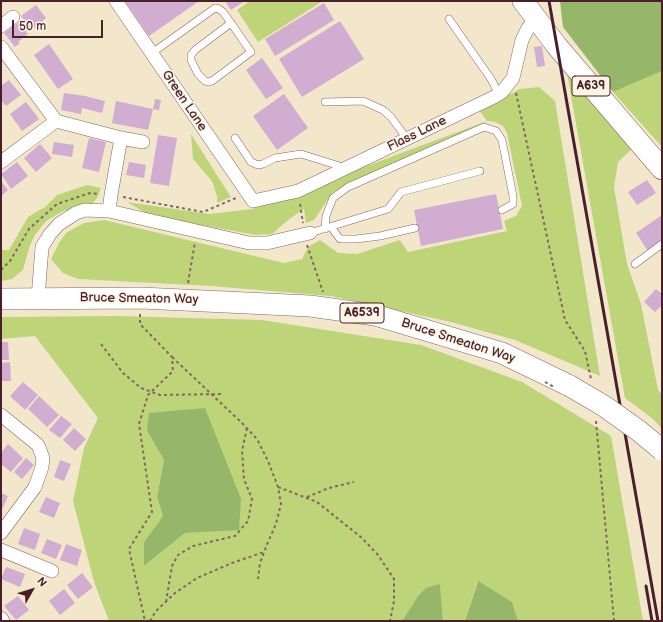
<!DOCTYPE html>
<style>
body{margin:0}
#map{position:relative;width:663px;height:622px;overflow:hidden;background:#f2e7cb;font-family:"Balsamiq Sans",sans-serif}
canvas{display:block}
.frame{position:absolute;inset:0;border:2px solid #4a1f2b;pointer-events:none}
.north{position:absolute;left:12px;top:570px;width:40px;height:40px;-webkit-text-stroke:3px #fcf5e5;paint-order:stroke;rotate:51deg;font-size:11px;font-weight:700;line-height:16px;text-align:center;color:#4a1f2b}
.north::after{content:'';display:block;margin:auto;width:14px;height:18px;background:#4a1f2b;clip-path:polygon(50% 0,100% 100%,50% 72%,0 100%)}
.scale{position:absolute;left:12px;top:20px;width:91px;height:18px;box-sizing:border-box;border:2px solid #4a1f2b;border-top:0;padding-left:5px;font-size:12px;line-height:14px;white-space:nowrap;color:#4a1f2b;-webkit-text-stroke:3px #fcf5e5;paint-order:stroke}
</style>
<div id="map">
<canvas width="663" height="622"></canvas>
<div class="frame"></div>
<div class="north">N</div>
<div class="scale">50 m</div>
</div>
<script>
const ctx = document.querySelector('canvas').getContext('2d');
ctx.lineJoin = 'round';
function paint(path, color) { ctx.fillStyle = color; ctx.fill(path, 'evenodd'); }
const shape = rows => new Path2D(rows.map(r => 'M' + r).join(''));
function strokePath(path, color, width, dash) { ctx.strokeStyle = color; ctx.lineWidth = width; ctx.lineCap = dash ? 'butt' : 'round'; ctx.setLineDash(dash || []); ctx.stroke(path); }
function write(font, color, halo, rows, align = 'center') {
  ctx.font = font + ' "Balsamiq Sans",sans-serif'; ctx.lineWidth = 3; ctx.setLineDash([]); ctx.textBaseline = 'middle'; ctx.strokeStyle = halo; ctx.fillStyle = color; for (const [text, x, y, turn = 0] of rows) {
    ctx.save(); ctx.translate(x, y); ctx.rotate((+turn || 0) * Math.PI / 180); ctx.textAlign = isNaN(turn) ? turn : align; if (halo) ctx.strokeText(text, 0, 0); ctx.fillText(text, 0, 0); ctx.restore();
  }
}
const green = shape([
 [250,1,323,1,258,42,237,10],
 [565,62,633,148,618,162,614,187,627,264,641,304,658,390,662,394,662,429,653,419,625,398],
 [662,71,662,147,613,92],
 [539,87,555,101,600,376,515,340,451,322,331,296,211,286,78,279,63,273,51,259,59,243,66,233,84,223,104,220,284,263,302,259,308,247,320,240,338,253,357,254,400,240,408,252,507,231,504,221,516,216,522,206,507,133,503,126,495,122,488,121,333,192,314,220,306,223,304,209,288,220,272,234,256,235,151,216,127,202,209,214,252,209,487,121,479,110,520,89],
 [191,134,213,169,231,197,217,203,217,196,212,181,193,159],
 [87,185,101,188,97,198,92,204,63,211,46,221,35,235,30,245,23,270,12,279,1,281,1,250,9,250,28,217,45,207,57,195],
 [117,316,262,320,421,345,522,382,611,436,643,621,518,621,512,602,477,582,465,621,443,621,440,585,418,596,402,621,109,621,94,582,73,501,84,448,98,418,35,336,1,339,1,317],
 [147,431,239,529,185,533,144,566,144,542,163,516,157,497,164,460]
]);
const forest = shape([
 [560,1,662,1,662,71,613,92,563,27],
 [205,408,241,499,239,530,185,533,144,566,144,542,163,516,157,497,164,460,147,431,149,413],
 [478,581,512,602,518,621,465,621],
 [440,584,443,621,402,621,418,596,426,588]
]);
const building = shape([
 [125,1,199,1,149,36],
 [225,1,245,1,231,10],
 [324,3,334,20,275,56,265,39],
 [36,5,46,18,32,30,21,16],
 [340,21,364,59,302,97,279,59],
 [19,22,28,34,18,42,20,43,15,47,4,33],
 [49,44,73,79,58,89,34,55],
 [542,46,545,66,537,67,534,47],
 [262,58,283,88,266,99,246,70],
 [9,80,21,95,6,106,1,100,1,86],
 [64,93,85,96,105,101,102,113,82,108,81,114,61,110],
 [284,94,308,128,277,150,253,116],
 [155,99,161,100,159,110,153,109],
 [116,101,153,109,148,130,112,123],
 [26,102,39,119,22,131,10,114],
 [158,135,177,138,169,186,150,183],
 [89,138,106,142,99,172,82,168],
 [54,142,74,145,72,157,52,154],
 [40,144,52,158,36,172,24,158],
 [17,162,28,176,11,189,1,174],
 [129,162,146,165,144,178,126,175],
 [647,180,656,193,637,205,628,192],
 [1,181,8,190,1,196],
 [496,194,503,229,421,246,414,210],
 [662,215,662,241,648,251,636,233],
 [656,289,662,294,662,305,655,312,644,302],
 [1,342,8,342,9,360,1,360],
 [10,362,11,381,1,381,1,363],
 [23,382,38,395,25,410,10,396],
 [39,396,59,415,47,427,28,409],
 [61,416,72,424,60,438,49,430],
 [74,428,86,439,75,451,63,440],
 [8,444,23,458,11,472,1,464,1,453],
 [26,458,34,465,22,479,14,472],
 [60,460,71,464,64,481,54,477],
 [1,493,8,496,1,512],
 [46,497,60,503,54,518,39,512],
 [24,528,40,534,35,550,18,544],
 [47,539,62,545,56,559,41,553],
 [66,544,82,550,77,566,60,560],
 [6,567,25,574,20,587,1,579],
 [82,573,93,587,78,599,67,585],
 [64,589,75,603,60,615,49,601],
 [18,596,29,610,16,620,4,606]
]);
const path = shape([
 [516,93,565,320,585,351,591,379],
 [123,197,203,212,236,198],
 [300,204,303,223],
 [307,245,323,292],
 [1,270,10,261,29,229,57,204,90,193,98,194],
 [188,283,195,242],
 [140,314,140,324,172,357,173,371,148,395,139,424,152,512,129,549,145,621],
 [101,344,123,373,141,388,160,395,223,394],
 [172,357,242,423,257,439,268,461,278,487,281,504,276,524,268,542,260,563,258,579],
 [596,421,614,621],
 [278,487,317,502,362,538,378,555,394,579,394,601,390,621],
 [307,497,329,488,354,482],
 [166,602,172,566,178,555,193,546,235,536,248,521,252,499,244,479,242,451,247,428],
 [150,621,156,611,175,593,197,578,232,563,264,552]
]);
const service = shape([
 [449,19,491,79,499,94],
 [152,53,215,8,219,9,223,12,231,23,251,52,212,81,208,82,205,81,198,74,191,60,191,55,195,50,231,23],
 [325,102,363,101,383,110,391,117,407,139],
 [235,138,251,162,258,165,263,164,275,158,301,154,346,168],
 [331,227,340,239,356,239,380,236,415,228],
 [325,229,326,216,333,198,348,187,484,127,496,131,502,140,513,196,513,204,502,210],
 [310,233,388,209,401,192,480,171],
 [635,264,662,244]
]);
const minor = shape([
 [116,1,253,201,298,191,494,97,502,92,513,78,522,40,528,28,536,19],
 [1,26,13,17],
 [1,47,56,121],
 [1,162,56,121,121,138,143,142],
 [109,211,111,195,121,138],
 [38,298,42,247,50,234,59,224,76,213,85,210,109,211,249,243,267,243,310,233],
 [1,415,38,445,43,458,42,467,35,487,1,533],
 [1,550,52,571],
 [1,618,3,621]
]);
const primary = shape([
 [523,1,556,45,662,169],
 [1,299,141,298,310,306,375,315,502,353,570,386]
]);
const rail = shape([
 [549,1,658,621],
 [646,586,652,621]
]);
const pathBridge = shape([
 [545,382,554,387]
]);
const primaryBridge = shape([
 [570,386,604,406,639,431,662,450]
]);
const shields = [
 [591,86,38],
 [362,313,44]
];
const shieldNames = [
 ["A639",591,86],
 ["A6539",362,313]
];
const streetNames = [
 ["Green Lane",184,101,56],
 ["Flass Lane",417,134,-26],
 ["Bruce Smeaton Way",139,299,1],
 ["Bruce Smeaton Way",458,341,18]
];
paint(green, '#bdd479');
paint(forest, '#96b669');
paint(building, '#d1add2');
strokePath(service, '#856563', 8);
strokePath(minor, '#856563', 14);
strokePath(primary, '#856563', 22);
strokePath(path, '#856563', 2, [3, 3]);
strokePath(service, '#fff', 7);
strokePath(minor, '#fff', 13);
strokePath(primary, '#fff', 21);
strokePath(rail, '#4a1f2b', 3);
strokePath(primaryBridge, '#856563', 22, []);
strokePath(pathBridge, '#856563', 2, [3, 3]);
strokePath(primaryBridge, '#fff', 21);
for (const [x, y, w] of shields) { const box = new Path2D(); box.roundRect(x - w / 2, y - 10, w, 20, 3); ctx.fillStyle = '#fcf5e5'; ctx.fill(box); strokePath(box, '#4a1f2b', 1); }
write('bold 12px', '#4a1f2b', null, shieldNames);
write('13px', '#4a1f2b', '#fcf5e5', streetNames);
</script>
